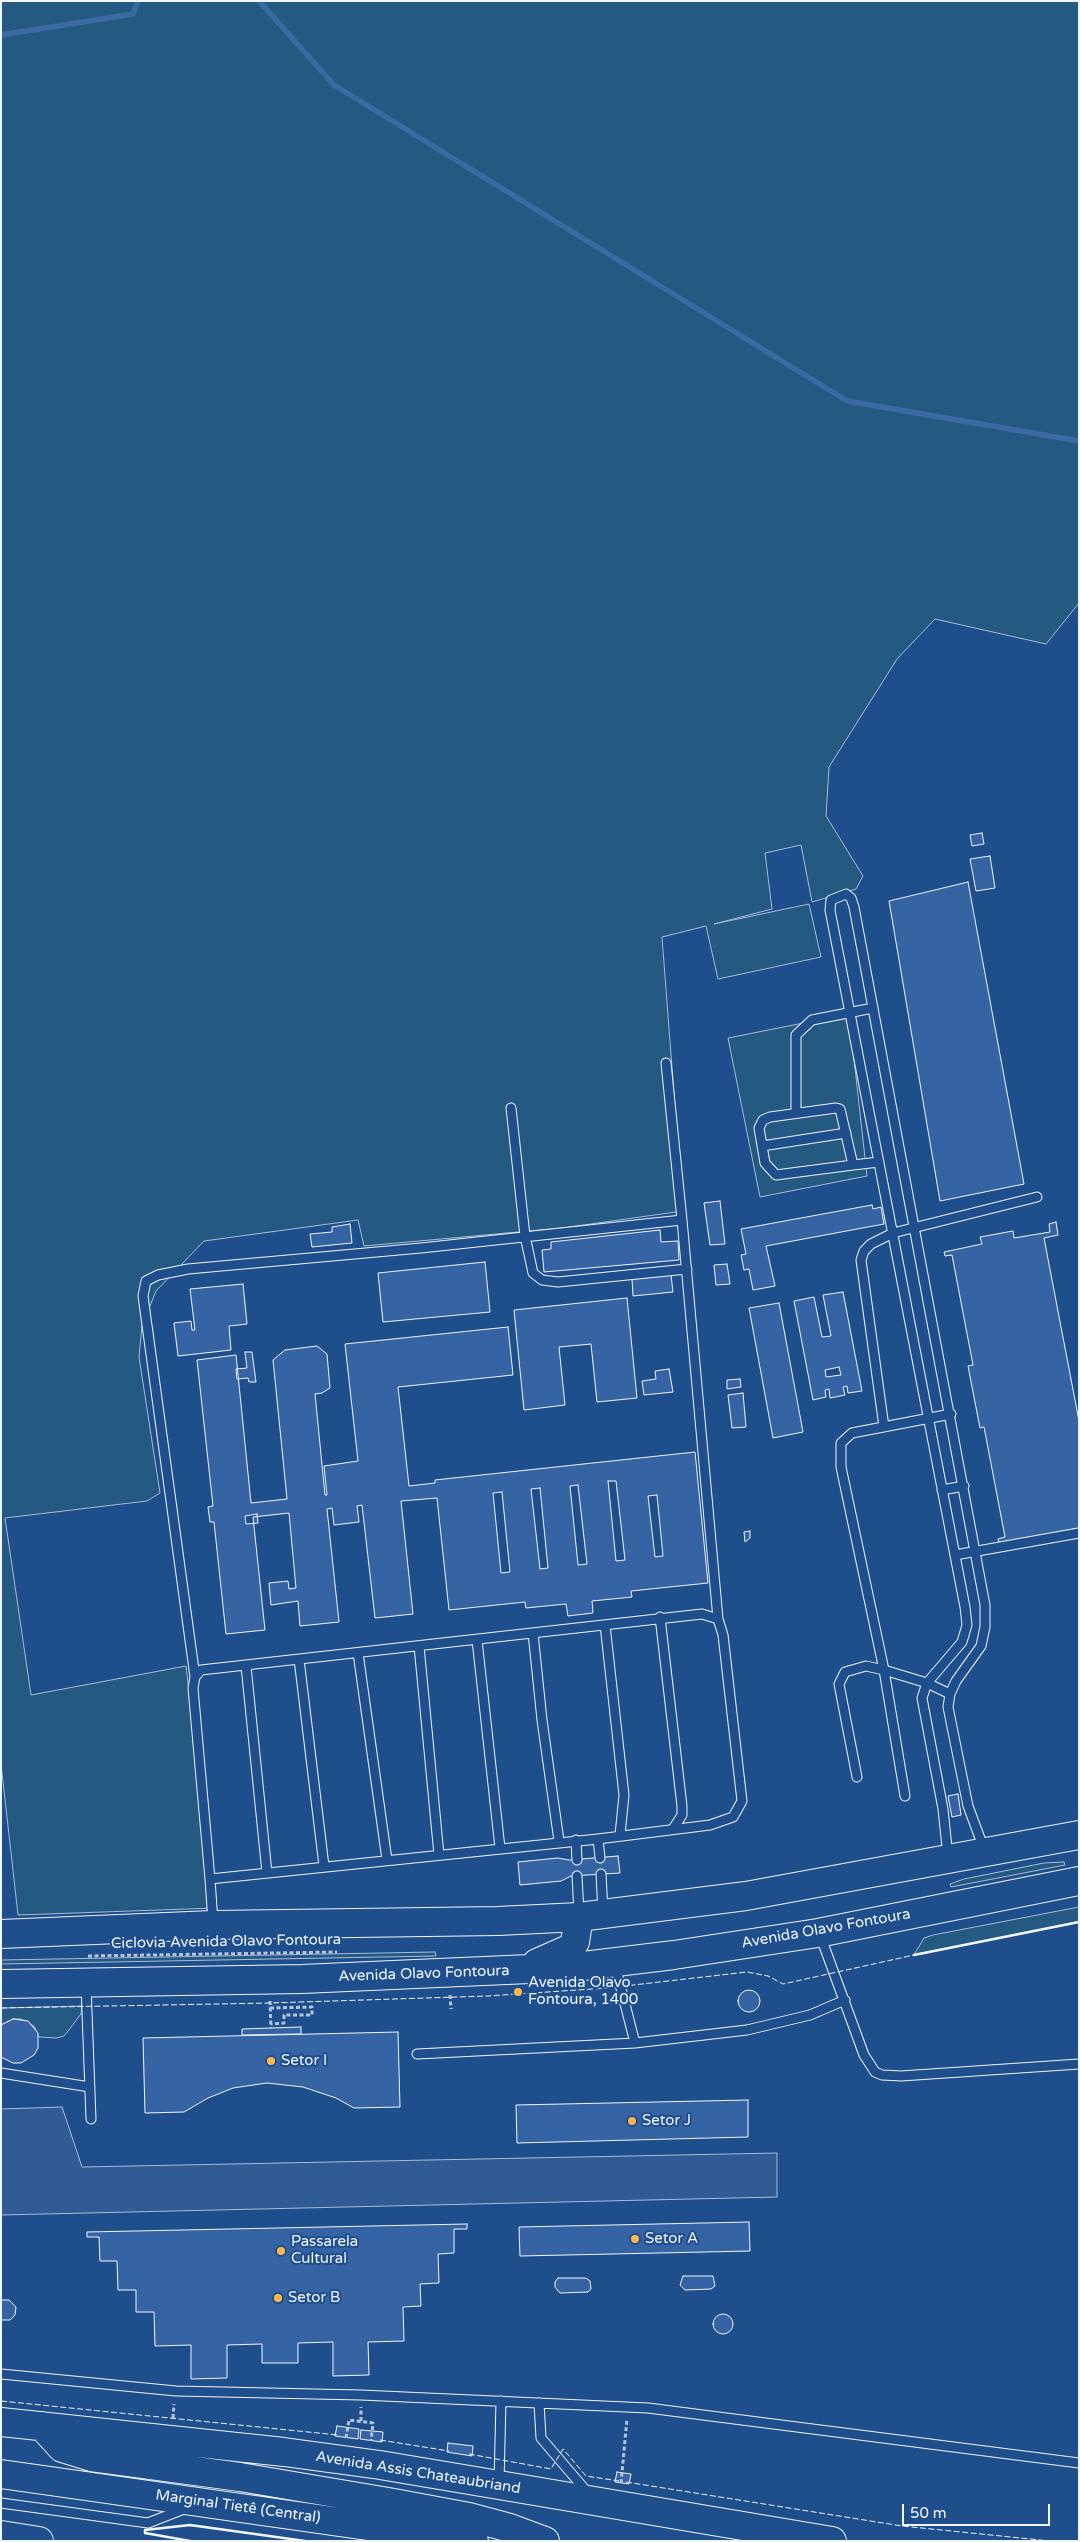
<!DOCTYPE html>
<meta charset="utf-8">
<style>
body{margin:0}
#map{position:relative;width:1080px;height:2542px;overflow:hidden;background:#1f4e8c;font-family:"Varela Round",sans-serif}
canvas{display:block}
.frame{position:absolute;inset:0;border:2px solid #f2f6ff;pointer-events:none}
.scale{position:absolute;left:902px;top:2504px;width:148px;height:22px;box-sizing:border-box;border:2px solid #f2f6ff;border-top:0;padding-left:6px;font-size:15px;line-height:18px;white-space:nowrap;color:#f2f6ff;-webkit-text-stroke:4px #1f4e8c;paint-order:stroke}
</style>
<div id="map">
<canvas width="1080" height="2542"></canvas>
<div class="frame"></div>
<div class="scale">50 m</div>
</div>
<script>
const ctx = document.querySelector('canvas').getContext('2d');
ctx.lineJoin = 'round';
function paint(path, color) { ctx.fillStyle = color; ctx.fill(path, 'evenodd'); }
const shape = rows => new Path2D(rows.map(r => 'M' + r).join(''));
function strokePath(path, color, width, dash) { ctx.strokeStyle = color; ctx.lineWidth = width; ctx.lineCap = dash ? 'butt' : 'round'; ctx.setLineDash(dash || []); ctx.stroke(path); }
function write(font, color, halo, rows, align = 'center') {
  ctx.font = font + ' "Varela Round",sans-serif'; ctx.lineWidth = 4; ctx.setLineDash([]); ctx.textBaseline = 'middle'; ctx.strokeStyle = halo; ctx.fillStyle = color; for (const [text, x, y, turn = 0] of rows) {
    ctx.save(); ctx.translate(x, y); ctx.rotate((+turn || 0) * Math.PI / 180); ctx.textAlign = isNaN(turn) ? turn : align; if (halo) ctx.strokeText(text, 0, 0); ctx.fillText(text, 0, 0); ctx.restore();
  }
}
const green = shape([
 [1,1,1079,1,1079,603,1046,644,935,619,897,659,829,767,826,816,863,876,856,889,812,902,801,845,765,853,772,909,714,924,809,904,821,957,718,979,706,926,662,937,683,1211,562,1228,364,1246,358,1220,204,1241,156,1291,142,1326,139,1357,160,1493,147,1501,5,1518,31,1695,186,1666,215,1908,18,1915,1,1764,1,1],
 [849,1014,867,1176,760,1197,728,1038,849,1014],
 [1064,1862,1065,1865,951,1887,950,1884,964,1879,1044,1863,1064,1862],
 [1079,1907,1079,1922,914,1955,924,1938,933,1935,1079,1907],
 [435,1952,436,1956,1,1964,1,1960,435,1952],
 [82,2006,81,2014,68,2031,64,2036,56,2038,39,2037,34,2026,21,2019,13,2019,1,2025,1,2008,82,2006]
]);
const parking = shape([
 [62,2107,82,2167,777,2153,777,2197,1,2215,1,2109,62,2107]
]);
const stream = shape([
 [259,1,334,85,847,401,1079,441],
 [1,35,133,14,138,1]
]);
const building = shape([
 [982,833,984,844,972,846,970,835,982,833],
 [990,856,995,888,976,891,970,859,990,856],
 [968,882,1024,1184,940,1201,889,901,968,882],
 [720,1201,725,1244,710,1245,704,1203,720,1201],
 [872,1205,873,1209,881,1207,884,1224,766,1246,775,1286,753,1290,749,1269,744,1270,741,1255,746,1254,741,1229,872,1205],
 [1056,1222,1058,1235,1044,1238,1079,1421,1079,1528,999,1543,998,1539,1005,1537,984,1427,980,1428,968,1366,973,1365,952,1255,945,1256,944,1252,982,1244,980,1237,1013,1231,1014,1238,1050,1232,1049,1224,1056,1222],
 [350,1224,352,1243,312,1247,310,1234,332,1232,332,1227,350,1224],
 [660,1230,661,1242,678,1241,679,1260,544,1272,542,1250,551,1249,551,1242,660,1230],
 [485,1262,490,1312,383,1322,378,1273,485,1262],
 [727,1264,730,1284,716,1285,714,1265,727,1264],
 [671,1275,673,1292,633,1296,632,1279,671,1275],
 [243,1284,247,1324,229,1326,231,1350,178,1356,174,1323,191,1321,192,1330,195,1330,190,1289,243,1284],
 [843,1292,862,1391,848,1393,847,1386,843,1387,845,1395,830,1398,829,1389,825,1390,826,1397,813,1400,794,1301,814,1297,822,1337,831,1336,823,1295,843,1292],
 [839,1367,841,1375,826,1377,825,1370,839,1367],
 [627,1298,637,1398,597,1402,591,1344,559,1347,565,1405,524,1410,514,1310,627,1298],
 [779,1303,803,1432,773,1438,749,1308,779,1303],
 [508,1327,513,1375,398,1387,409,1486,435,1483,435,1480,695,1452,708,1583,631,1591,632,1597,592,1601,593,1613,568,1616,566,1604,526,1608,525,1602,449,1610,437,1498,401,1501,413,1614,375,1618,362,1505,357,1506,359,1522,334,1525,332,1508,327,1509,339,1622,300,1626,298,1601,271,1605,269,1583,288,1581,289,1589,296,1588,289,1513,253,1517,265,1630,226,1634,214,1522,210,1522,208,1507,213,1506,197,1360,236,1355,251,1503,287,1499,273,1360,285,1350,317,1346,327,1354,330,1388,322,1393,315,1394,325,1495,327,1495,324,1466,358,1461,345,1344,508,1327],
 [608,1481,616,1481,625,1560,616,1561,608,1481],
 [578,1485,587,1564,578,1565,570,1486,578,1485],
 [540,1488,548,1568,540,1569,531,1489,540,1488],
 [502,1492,510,1572,501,1573,493,1493,502,1492],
 [657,1495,663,1556,655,1557,648,1496,657,1495],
 [245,1352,252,1352,256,1382,249,1382,248,1378,237,1379,236,1369,247,1368,245,1352],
 [669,1369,673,1392,644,1395,642,1381,656,1379,655,1371,669,1369],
 [740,1379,741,1387,727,1389,727,1380,740,1379],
 [743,1393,746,1427,732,1428,728,1395,743,1393],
 [257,1514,258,1523,246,1524,245,1516,257,1514],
 [750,1531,750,1538,745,1542,744,1532,750,1531],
 [958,1794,961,1815,952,1817,948,1796,958,1794],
 [618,1856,620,1873,571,1876,561,1881,520,1885,518,1862,558,1858,569,1860,618,1856],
 '738 2001a11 11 0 1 1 22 0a11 11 0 1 1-22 0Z',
 [13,2019,28,2021,38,2033,38,2048,34,2055,21,2063,13,2063,1,2057,1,2025,13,2019],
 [301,2027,301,2034,242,2035,242,2029,301,2027],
 [398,2032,400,2107,354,2108,336,2098,303,2087,267,2083,233,2088,208,2098,184,2112,145,2113,143,2038,398,2032],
 [748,2100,748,2137,517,2143,516,2105,748,2100],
 [749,2222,750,2251,520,2256,519,2227,749,2222],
 [467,2224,467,2229,454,2229,454,2253,438,2254,439,2283,420,2284,421,2306,403,2307,404,2341,368,2342,369,2375,333,2376,333,2342,298,2343,298,2363,262,2363,262,2344,227,2345,227,2378,191,2379,191,2345,155,2346,154,2312,136,2312,136,2290,118,2290,117,2261,100,2261,99,2237,87,2237,87,2232,467,2224],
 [683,2276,713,2276,715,2286,711,2289,685,2290,680,2285,683,2276],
 [558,2278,586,2278,590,2281,591,2289,588,2292,560,2293,555,2287,555,2282,558,2278],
 [1,2300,9,2300,16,2307,15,2315,10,2320,1,2320,1,2300],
 '713 2324a10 10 0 1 1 20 0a10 10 0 1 1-20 0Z',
 [337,2426,359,2429,358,2439,335,2436,337,2426],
 [361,2430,383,2432,382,2442,360,2439,361,2430],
 [448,2443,473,2446,472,2456,447,2452,448,2443],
 [617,2472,631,2474,629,2484,615,2482,617,2472]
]);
const path = shape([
 [88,1956,337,1952],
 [450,1995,451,2009],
 [270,2001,271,2028],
 [270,2008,312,2007,312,2015,284,2015,284,2023,271,2024],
 [173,2418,174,2404],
 [361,2421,361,2407],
 [346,2438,349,2420,373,2423,371,2441],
 [621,2483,627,2419]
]);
const service = shape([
 [666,1063,682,1220],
 [511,1108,525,1236,533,1273,542,1280,558,1282,687,1269],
 [796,1113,796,1035,812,1020,873,1008],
 [762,1146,846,1133],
 [853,1165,840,1109,836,1108,770,1117,763,1120,759,1128,765,1163,776,1175,853,1165,879,1162],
 [884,1427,861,1260,864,1251,871,1244,893,1233,1037,1197],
 [942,1490,964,1486],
 [955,1555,1079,1533],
 [702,1614,718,1619,723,1635,742,1801,733,1817,710,1825,598,1839,210,1879,193,1688,195,1677,201,1670,702,1614],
 [660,1617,682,1806,682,1815,673,1829],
 [605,1625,624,1795,620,1835],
 [533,1633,542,1720,559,1841],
 [477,1640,500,1848],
 [419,1646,439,1855],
 [358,1653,387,1860],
 [299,1659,324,1866],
 [246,1666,267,1873],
 [195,1677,143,1296,146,1281,158,1275,188,1269,421,1248,682,1220,718,1619],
 [857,1777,839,1684,845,1672,866,1666,884,1670,927,1683,950,1694],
 [905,1796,884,1670,841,1467,841,1443,852,1433,951,1414],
 [598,1839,600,1858],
 [576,1840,577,1860],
 [948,1857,943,1809,922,1698,927,1683,962,1642,967,1625,965,1607,830,910,831,900,846,894,851,898,854,907,985,1605,985,1627,981,1646,956,1681,950,1694,948,1707,968,1806,984,1849],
 [601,1874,603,1911],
 [577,1876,579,1913],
 [210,1879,213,1922],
 [820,1935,864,2055,875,2072,882,2075,901,2076,1079,2064],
 [615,1965,635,2043],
 [86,1985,91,2119],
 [417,2054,635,2043,747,2030,810,2015,845,2000],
 [1,2073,90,2087],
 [1,2374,176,2391,361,2395,648,2408,1079,2463],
 [539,2403,541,2438,588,2493],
 [499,2483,501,2401],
 [1,2503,148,2523,184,2509]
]);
const primary = shape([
 [1,1934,213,1925,498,1921,579,1917,746,1896,1079,1835],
 [537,1963,571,1948,575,1942,579,1917],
 [1,1984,302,1979,575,1967,674,1955,818,1933,1079,1881]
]);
const trunk = shape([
 [1,2422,284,2452,380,2465,832,2541],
 [42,2426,62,2448,91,2457,240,2477,394,2503,469,2517,510,2528,545,2541],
 [1,2474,474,2541]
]);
const motorway = shape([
 [1,2535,39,2541]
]);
const fence = shape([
 [1,2008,270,2003,488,1996,607,1988,747,1972,768,1976,783,1984,914,1955],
 [1,2401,338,2435],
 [380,2440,449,2451],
 [469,2454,551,2469,563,2449,586,2476,619,2481],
 [626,2482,902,2526,1050,2541]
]);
const wall = shape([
 [914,1955,1079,1922],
 [190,2541,145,2533,145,2530,190,2525,305,2541]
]);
const markers = [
 [518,1992,5,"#ffb74d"],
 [271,2061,5,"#ffb74d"],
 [632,2121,5,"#ffb74d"],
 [635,2239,5,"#ffb74d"],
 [281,2251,5,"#ffb74d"],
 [278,2298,5,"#ffb74d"]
];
const streetNames = [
 ["Avenida Olavo Fontoura",826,1929,-10],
 ["Ciclovia Avenida Olavo Fontoura",226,1942,-1],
 ["Avenida Olavo Fontoura",424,1974,-2],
 ["Avenida Assis Chateaubriand",418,2473,9],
 ["Marginal Tietê (Central)",238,2507,8]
];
const poiNames = [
 ["Avenida Olavo",528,1983],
 ["Fontoura, 1400",528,2000],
 ["Setor I",281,2061],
 ["Setor J",642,2121],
 ["Setor A",645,2239],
 ["Passarela",291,2242],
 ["Cultural",291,2259],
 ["Setor B",288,2298]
];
paint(green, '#245a82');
strokePath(green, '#a8bbd7', 1);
paint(parking, '#305b95');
strokePath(parking, '#a8bbd7', 1);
strokePath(stream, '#3b69a3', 5.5);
paint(building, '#3563a3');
strokePath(building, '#f2f6ff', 1);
strokePath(service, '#f2f6ff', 11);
strokePath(primary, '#f2f6ff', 30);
strokePath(trunk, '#f2f6ff', 30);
strokePath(motorway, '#f2f6ff', 30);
strokePath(path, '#b3c4dc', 3, [4, 2.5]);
strokePath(service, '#1f4e8c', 9);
strokePath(primary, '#1f4e8c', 28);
strokePath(trunk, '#1f4e8c', 28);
strokePath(motorway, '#1f4e8c', 28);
strokePath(fence, '#f2f6ff', 1, [6, 2.5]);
strokePath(wall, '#f2f6ff', 2.5);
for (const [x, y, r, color] of markers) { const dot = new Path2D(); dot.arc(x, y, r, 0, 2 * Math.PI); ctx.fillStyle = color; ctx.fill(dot); strokePath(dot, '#1f4e8c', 2); }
write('15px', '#f2f6ff', '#1f4e8c', streetNames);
write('15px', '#f2f6ff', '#1f4e8c', poiNames, 'left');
</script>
